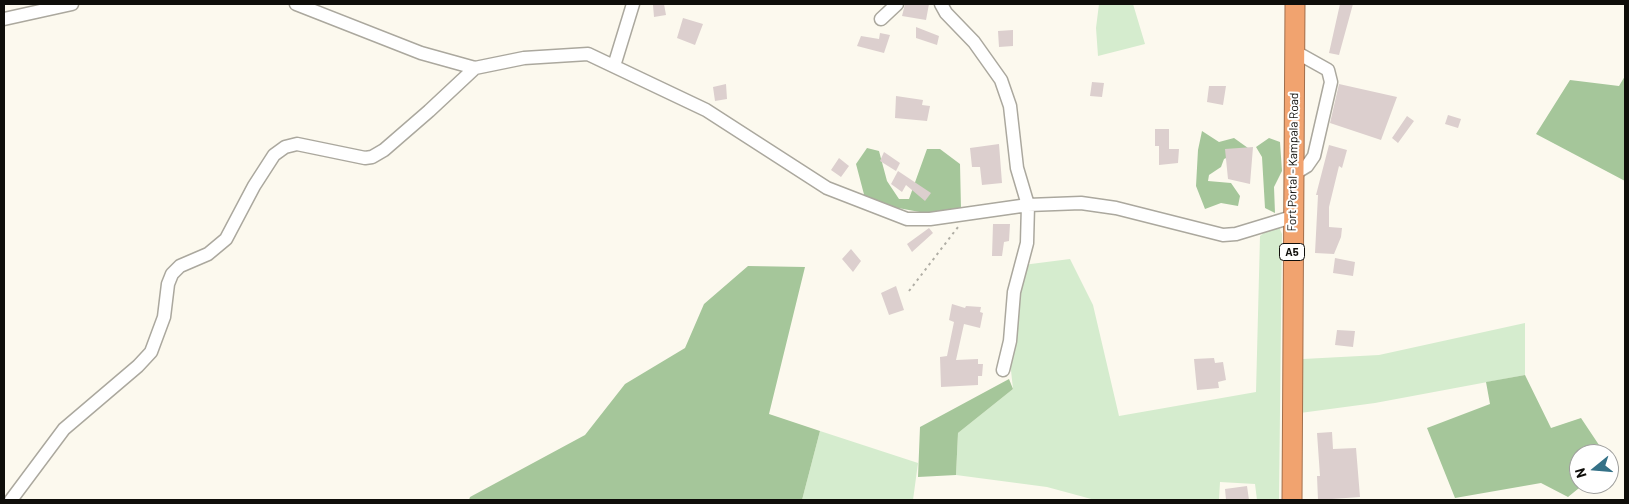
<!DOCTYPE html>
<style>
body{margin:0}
#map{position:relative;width:1629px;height:504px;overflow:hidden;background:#fcf9ee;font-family:Barlow,sans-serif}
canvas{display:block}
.frame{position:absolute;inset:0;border:5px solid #0f0e0a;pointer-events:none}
.north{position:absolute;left:1569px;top:444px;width:50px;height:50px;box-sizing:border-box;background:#fff;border:1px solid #9f9f9d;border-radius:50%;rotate:253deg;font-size:14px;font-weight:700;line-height:20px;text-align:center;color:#0f0e0a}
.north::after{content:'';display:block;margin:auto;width:18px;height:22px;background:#347187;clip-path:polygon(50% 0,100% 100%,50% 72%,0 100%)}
</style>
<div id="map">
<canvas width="1629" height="504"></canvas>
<div class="frame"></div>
<div class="north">N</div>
</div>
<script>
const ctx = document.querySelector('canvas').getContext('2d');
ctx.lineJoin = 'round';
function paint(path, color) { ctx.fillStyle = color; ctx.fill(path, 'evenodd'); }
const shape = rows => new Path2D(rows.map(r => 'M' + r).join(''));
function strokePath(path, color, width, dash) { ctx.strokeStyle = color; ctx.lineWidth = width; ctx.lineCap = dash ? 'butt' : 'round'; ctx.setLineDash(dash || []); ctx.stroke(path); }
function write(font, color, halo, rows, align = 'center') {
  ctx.font = font + ' Barlow,sans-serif'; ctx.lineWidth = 4; ctx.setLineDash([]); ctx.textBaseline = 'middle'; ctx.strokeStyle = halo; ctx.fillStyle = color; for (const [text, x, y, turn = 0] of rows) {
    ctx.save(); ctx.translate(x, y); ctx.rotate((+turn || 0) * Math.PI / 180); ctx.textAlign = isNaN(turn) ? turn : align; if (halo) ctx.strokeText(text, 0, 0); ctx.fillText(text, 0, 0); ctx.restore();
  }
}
const green = shape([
 [1099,4,1133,4,1145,44,1098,56,1096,28],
 [1274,225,1279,227,1282,234,1279,500,1257,500,1255,484,1220,482,1219,500,1095,500,1047,487,956,475,958,433,1013,389,1009,352,1023,265,1070,259,1093,305,1119,416,1256,392,1260,236],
 [1525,323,1525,375,1375,403,1300,413,1303,359,1379,355],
 [820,431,918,463,913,500,802,500]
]);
const forest = shape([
 [1625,76,1625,181,1536,134,1570,80,1619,86],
 [1202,131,1219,142,1234,138,1248,148,1224,159,1221,167,1209,175,1208,181,1231,183,1240,196,1238,206,1221,203,1205,209,1196,186,1198,150],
 [1269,138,1280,142,1282,171,1274,187,1275,213,1265,208,1262,157,1256,147],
 [867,148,879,151,887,181,899,199,909,199,927,149,940,149,960,164,961,209,925,213,866,202,856,164],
 [748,266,805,267,769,414,820,431,802,500,469,500,470,497,585,435,625,384,685,348,704,304],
 [1525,375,1551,428,1581,418,1605,454,1579,454,1579,484,1584,484,1568,497,1541,483,1455,498,1427,428,1490,404,1486,382],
 [1009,379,1013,389,958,433,956,475,918,477,920,427]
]);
const building = shape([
 [664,4,666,15,654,17,653,5],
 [905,4,929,4,926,20,902,16],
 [1340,4,1353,4,1339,55,1329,53],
 [683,18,703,24,695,45,677,38],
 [916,27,939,36,937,45,916,38],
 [1013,30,1013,46,999,47,998,31],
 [880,33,890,35,884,53,857,46,861,36,879,39],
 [1092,82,1104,83,1102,97,1090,96],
 [726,84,727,99,715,101,713,87],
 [1339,84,1397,97,1381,140,1330,123],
 [1209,86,1226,86,1223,105,1207,102],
 [896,96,923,100,922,105,930,106,927,121,895,118],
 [1448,115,1461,119,1458,128,1445,124],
 [1407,116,1414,121,1398,143,1392,138],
 [1155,129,1169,129,1169,149,1179,149,1178,163,1159,165,1159,146,1155,146],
 [999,144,1002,183,982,185,980,167,972,167,970,148],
 [1329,145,1347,150,1342,168,1339,166,1329,207,1329,227,1342,228,1341,237,1334,254,1315,253,1318,195,1316,195],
 [1253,147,1250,184,1228,179,1225,149],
 [884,152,900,163,896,171,880,161],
 [839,158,849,166,841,177,831,170],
 [898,171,931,193,925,201,906,185,902,192,891,184],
 [993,224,1010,224,1009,241,1004,242,1002,256,992,256],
 [929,228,933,233,912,252,907,244],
 [851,249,861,261,853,272,842,259],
 [1335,258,1355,262,1353,276,1333,273],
 [896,286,904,310,889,315,881,293],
 [952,304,965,308,966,306,981,307,980,312,983,313,980,328,964,324,956,360,978,359,978,364,983,364,982,376,978,376,978,385,941,387,940,357,947,356,954,322,949,320],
 [1337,330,1355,331,1353,347,1335,345],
 [1214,358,1215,363,1223,362,1226,380,1218,382,1219,388,1197,390,1194,359],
 [1332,432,1333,449,1356,448,1360,497,1318,500,1317,476,1320,476,1317,433],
 [1247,486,1249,500,1226,500,1225,489]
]);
const path = shape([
 [909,291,958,227]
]);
const minor = shape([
 [296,4,421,53,475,68],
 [941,4,946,13,974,42,1001,80,1010,106,1017,168,1028,205,1027,243,1014,292,1010,341,1003,370],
 [4,19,72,4],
 [881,19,897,4],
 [1294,51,1328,70,1331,82,1314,156,1307,166,1294,174],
 [614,66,633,4],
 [11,500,64,429,138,366,151,352,164,317,168,284,172,274,180,266,208,254,226,239,254,186,274,155,285,147,297,144,365,158,372,157,384,150,429,111,475,68,524,58,588,54,706,110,827,188,907,219,930,219,1028,205,1081,203,1116,208,1223,235,1236,234,1292,217]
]);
const highway = shape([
 [1292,500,1295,4]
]);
const shields = [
 [1292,252,25]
];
const shieldNames = [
 ["A5",1292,252]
];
const streetNames = [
 ["Fort Portal - Kampala Road",1293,162,-89]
];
paint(green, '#d5ecce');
paint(forest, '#a5c69a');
paint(building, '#dccfce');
strokePath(minor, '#aba89e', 15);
strokePath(highway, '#a26f4c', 21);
strokePath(path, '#b0aea5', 2, [2.5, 4]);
strokePath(minor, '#fff', 12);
strokePath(highway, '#f1a36f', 19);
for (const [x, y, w] of shields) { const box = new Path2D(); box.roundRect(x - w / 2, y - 8.5, w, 17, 4); ctx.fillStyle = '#fff'; ctx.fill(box); strokePath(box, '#0f0e0a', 1); }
write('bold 11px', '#0f0e0a', null, shieldNames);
write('12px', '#0f0e0a', '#fff', streetNames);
</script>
